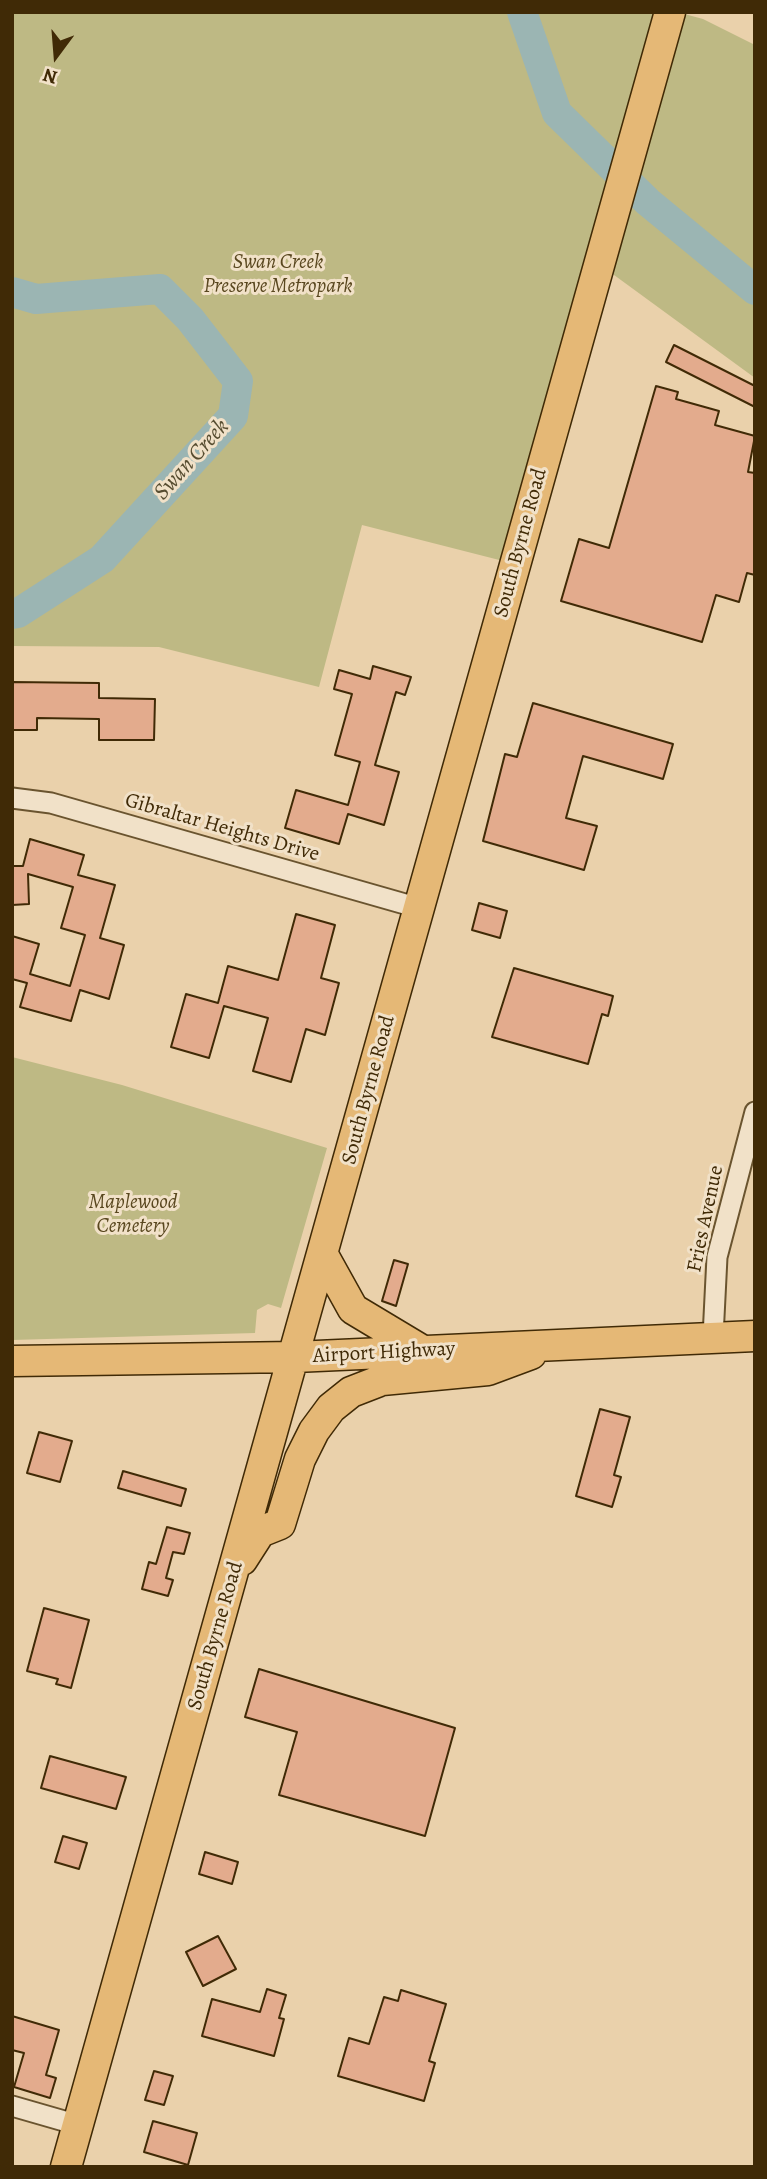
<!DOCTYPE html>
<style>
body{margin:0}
#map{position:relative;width:767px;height:2179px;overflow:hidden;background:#ead1ab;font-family:Alegreya,serif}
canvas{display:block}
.frame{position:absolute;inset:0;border:14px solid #402a06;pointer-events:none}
.north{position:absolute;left:21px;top:21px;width:70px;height:70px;-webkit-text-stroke:5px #f1e1c8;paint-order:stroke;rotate:196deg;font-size:19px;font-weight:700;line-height:28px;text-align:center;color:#402a06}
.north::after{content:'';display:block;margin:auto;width:24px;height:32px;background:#402a06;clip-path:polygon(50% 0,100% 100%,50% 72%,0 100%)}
</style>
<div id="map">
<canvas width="767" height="2179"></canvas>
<div class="frame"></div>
<div class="north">N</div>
</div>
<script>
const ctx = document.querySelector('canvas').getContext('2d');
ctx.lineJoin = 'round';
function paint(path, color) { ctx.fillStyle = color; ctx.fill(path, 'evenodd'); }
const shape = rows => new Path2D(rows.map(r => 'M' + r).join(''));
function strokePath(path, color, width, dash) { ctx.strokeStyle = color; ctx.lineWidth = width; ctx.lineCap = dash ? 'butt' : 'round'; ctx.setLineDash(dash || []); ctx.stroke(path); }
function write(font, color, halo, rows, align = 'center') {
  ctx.font = font + ' Alegreya,serif'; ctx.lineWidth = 6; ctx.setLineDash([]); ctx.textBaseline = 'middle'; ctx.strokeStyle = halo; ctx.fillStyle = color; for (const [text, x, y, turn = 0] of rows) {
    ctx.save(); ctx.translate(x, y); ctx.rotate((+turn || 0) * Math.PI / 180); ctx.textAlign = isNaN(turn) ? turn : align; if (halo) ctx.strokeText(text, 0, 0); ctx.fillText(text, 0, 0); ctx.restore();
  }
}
const green = shape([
 [12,12,677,12,703,19,755,45,755,378,599,264,515,564,362,525,319,687,159,647,12,646],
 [12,1057,122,1085,327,1148,281,1308,268,1304,257,1310,255,1333,12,1340]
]);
const river = shape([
 [522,12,557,113,648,202,755,290],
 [12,292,36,299,160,289,190,319,238,381,233,416,102,559,18,613,12,614]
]);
const building = shape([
 [674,345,755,386,755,407,666,362,674,345],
 [656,386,678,392,676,399,719,411,715,425,755,436,748,472,755,473,755,575,747,573,739,602,716,595,702,642,561,601,579,539,609,548,656,386],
 [373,666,411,677,405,695,396,692,375,765,399,772,384,825,348,814,339,844,285,828,296,790,348,805,360,762,335,755,352,694,334,689,339,670,370,679,373,666],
 [12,682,99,683,99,698,155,699,154,740,99,740,99,719,37,718,37,730,12,730,12,682],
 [533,703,673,744,663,779,583,756,566,818,597,826,584,870,483,841,505,754,517,757,533,703],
 [30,839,84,855,78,875,115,885,100,938,124,945,109,999,80,990,71,1021,20,1007,27,983,12,979,12,936,39,944,30,974,70,986,85,935,61,928,73,887,28,874,29,904,12,905,12,866,23,866,30,839],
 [479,903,507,911,500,938,472,930,479,903],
 [296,914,335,925,321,978,339,983,325,1035,306,1029,291,1082,253,1071,268,1018,224,1006,209,1058,171,1047,186,994,218,1003,228,966,278,980,296,914],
 [514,968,613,996,608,1016,602,1014,588,1064,492,1037,514,968],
 [394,1260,408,1264,396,1306,382,1301,394,1260],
 [600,1409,630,1417,614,1475,621,1477,612,1507,576,1496,600,1409],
 [39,1432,72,1441,60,1482,27,1473,39,1432],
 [123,1471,186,1489,181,1506,118,1488,123,1471],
 [167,1527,190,1533,184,1554,173,1552,166,1578,173,1580,168,1596,142,1589,149,1562,156,1564,167,1527],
 [44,1608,89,1620,71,1688,56,1684,58,1679,27,1671,44,1608],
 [259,1669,455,1728,425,1836,279,1795,297,1732,245,1717,259,1669],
 [50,1756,126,1777,116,1809,41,1788,50,1756],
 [63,1836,87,1843,79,1869,55,1862,63,1836],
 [205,1852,238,1862,232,1884,199,1874,205,1852],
 [218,1936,236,1969,203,1986,186,1952,218,1936],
 [267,1989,286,1995,279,2018,284,2019,274,2056,202,2036,212,1999,260,2012,267,1989],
 [401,1990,446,2004,429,2061,435,2063,424,2101,338,2076,349,2038,369,2044,384,1997,398,2001,401,1990],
 [12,2016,59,2030,46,2075,56,2078,50,2098,14,2087,24,2053,12,2050,12,2016],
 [154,2071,173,2076,164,2105,145,2100,154,2071],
 [153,2121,197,2133,188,2165,144,2152,153,2121]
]);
const minor = shape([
 [12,798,51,803,419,908],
 [713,1337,717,1257,755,1112],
 [12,2106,78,2125]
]);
const primary = shape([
 [323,1255,353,1309,423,1351],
 [12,1361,295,1357,755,1336],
 [242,1560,260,1532,280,1524,300,1459,314,1431,331,1408,351,1392,382,1380,488,1370,531,1354],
 [66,2167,670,12]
]);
const parkNames = [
 ["Swan Creek",278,263],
 ["Preserve Metropark",278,287],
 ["Maplewood",133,1203],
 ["Cemetery",133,1227]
];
const streetNames = [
 ["South Byrne Road",521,543,-75],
 ["Gibraltar Heights Drive",222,828,16],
 ["South Byrne Road",369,1090,-75],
 ["Fries Avenue",706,1219,-78],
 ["Airport Highway",384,1353,-3],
 ["South Byrne Road",216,1636,-74]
];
const waterNames = [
 ["Swan Creek",192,460,-48]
];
paint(green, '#beb984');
strokePath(river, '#9bb5b3', 30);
paint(building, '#e3ab8d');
strokePath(building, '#402a06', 2);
strokePath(minor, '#6a542f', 23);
strokePath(primary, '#402a06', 33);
strokePath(minor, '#f1e1c8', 19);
strokePath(primary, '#e5b876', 30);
write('italic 21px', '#59471f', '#f1e1c8', parkNames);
write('21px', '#402a06', '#f1e1c8', streetNames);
write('italic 23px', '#574d31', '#f1e1c8', waterNames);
</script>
